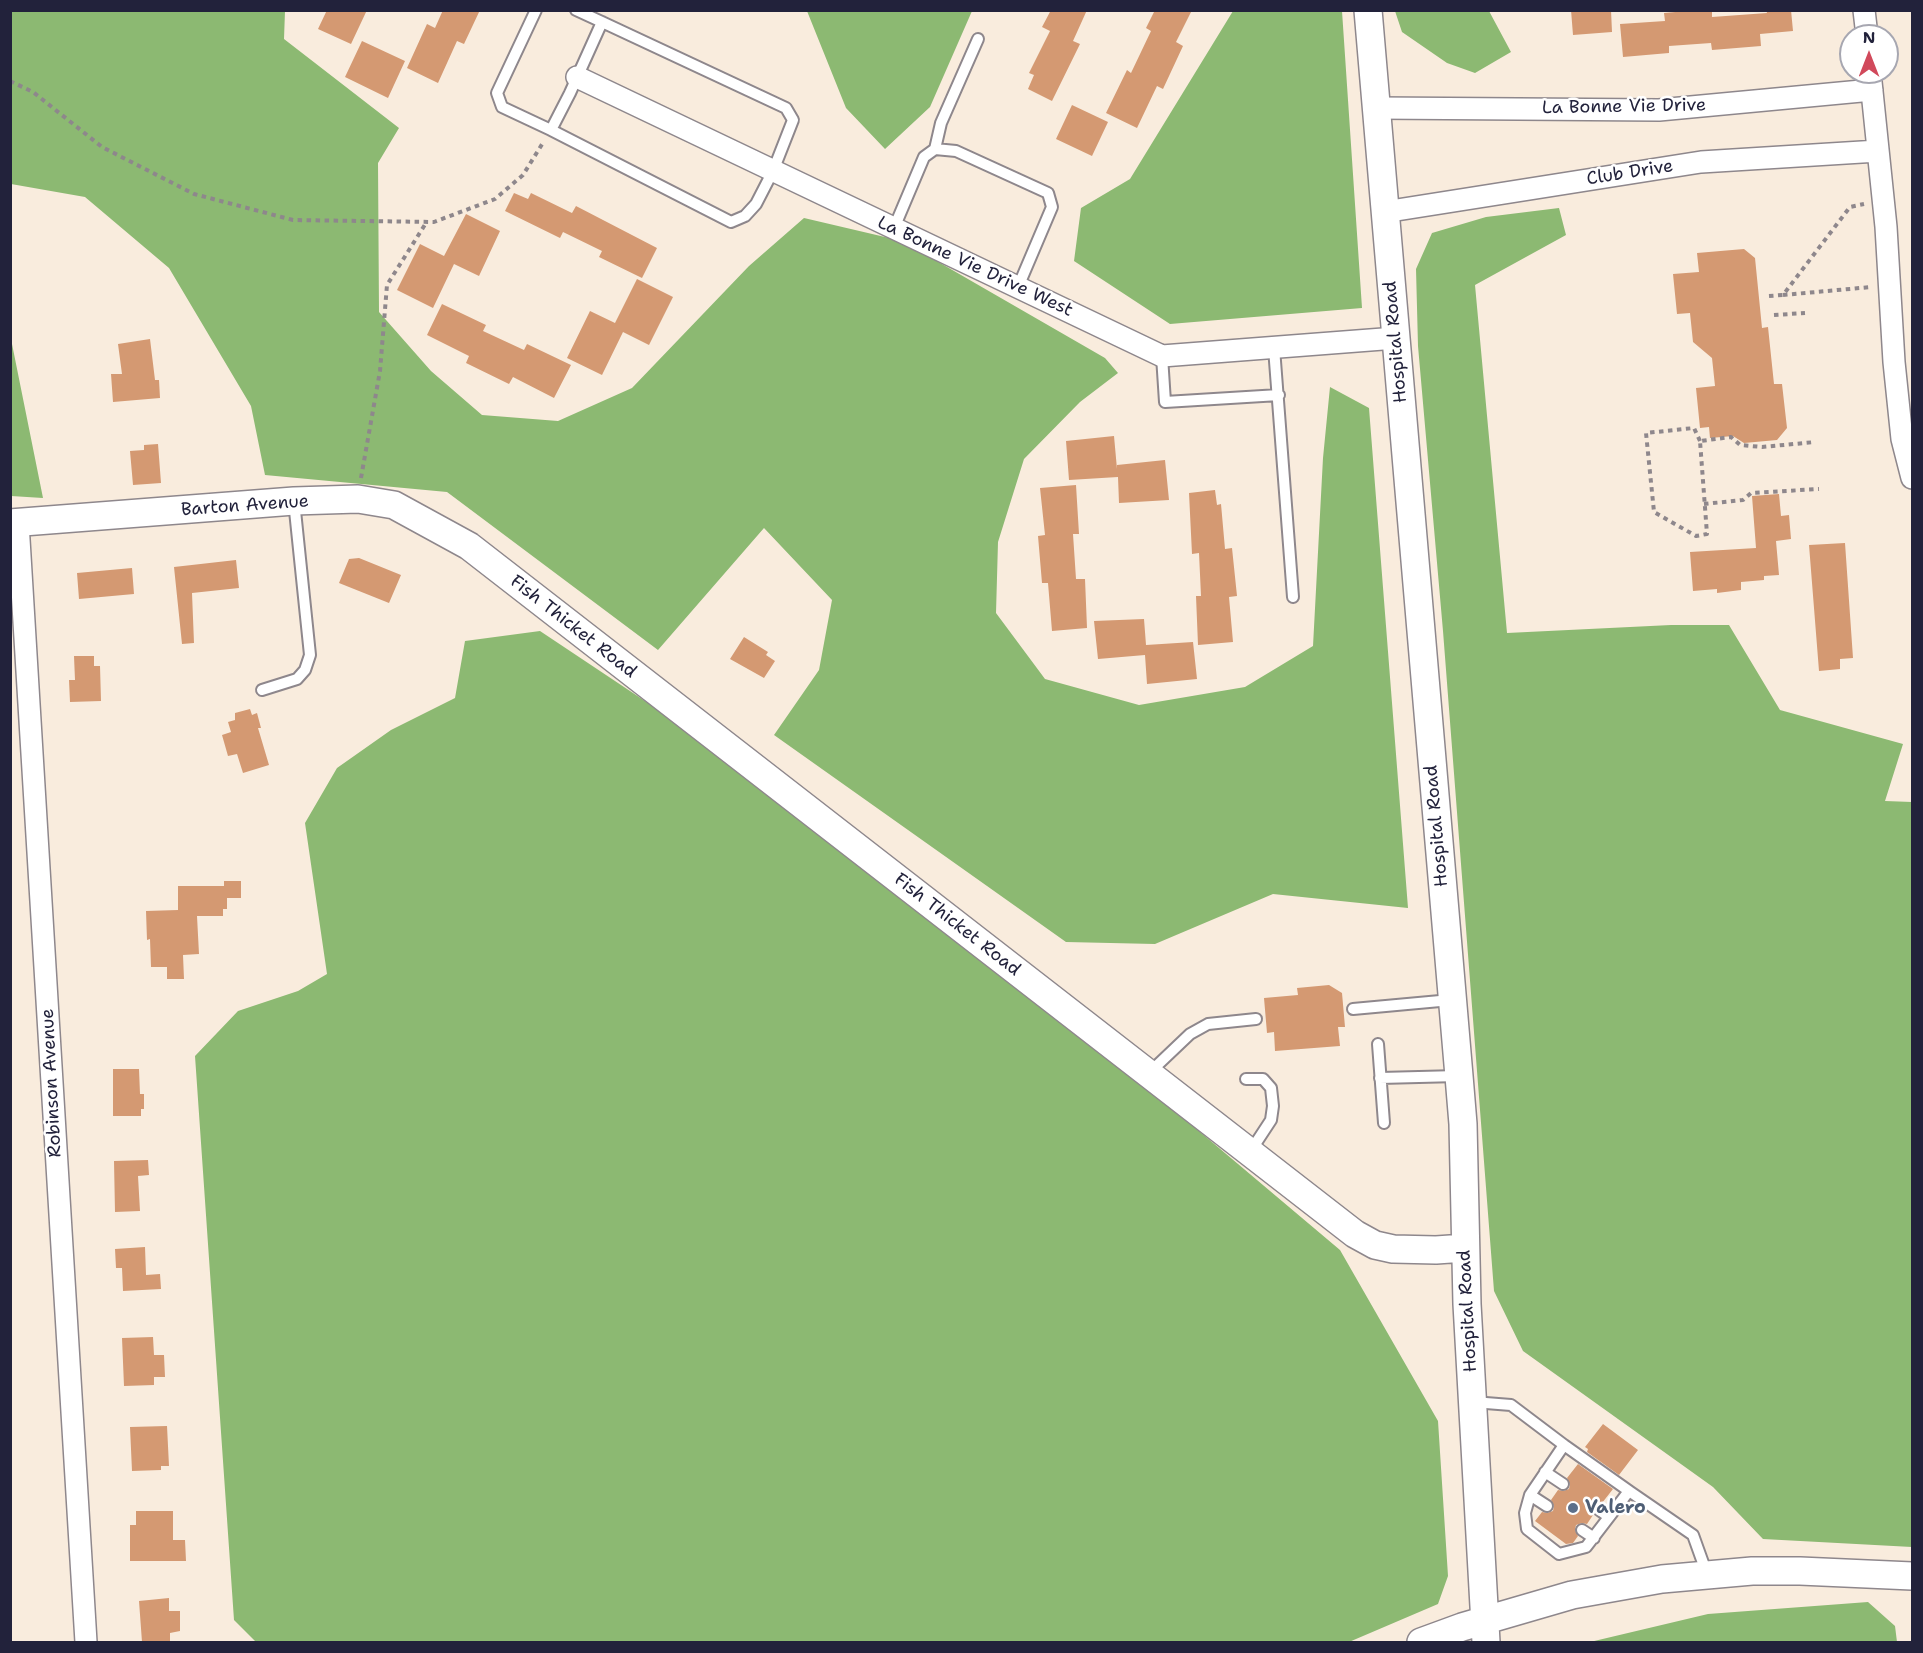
<!DOCTYPE html>
<style>
body{margin:0}
#map{position:relative;width:1923px;height:1653px;overflow:hidden;background:#f9ecdd;font-family:"Shantell Sans",sans-serif}
canvas{display:block}
.frame{position:absolute;inset:0;border:12px solid #22223b;pointer-events:none}
.north{position:absolute;left:1839px;top:24px;width:60px;height:60px;box-sizing:border-box;background:#fff;border:2px solid #a7a7b1;border-radius:50%;rotate:0deg;font-size:16px;font-weight:700;line-height:24px;text-align:center;color:#22223b}
.north::after{content:'';display:block;margin:auto;width:21px;height:27px;background:#d1495b;clip-path:polygon(50% 0,100% 100%,50% 72%,0 100%)}
</style>
<div id="map">
<canvas width="1923" height="1653"></canvas>
<div class="frame"></div>
<div class="north">N</div>
</div>
<script>
const ctx = document.querySelector('canvas').getContext('2d');
ctx.lineJoin = 'round';
function paint(path, color) { ctx.fillStyle = color; ctx.fill(path, 'evenodd'); }
const shape = rows => new Path2D(rows.map(r => 'M' + r).join(''));
function strokePath(path, color, width, dash) { ctx.strokeStyle = color; ctx.lineWidth = width; ctx.lineCap = dash ? 'butt' : 'round'; ctx.setLineDash(dash || []); ctx.stroke(path); }
function write(font, color, halo, rows, align = 'center') {
  ctx.font = font + ' "Shantell Sans",sans-serif'; ctx.lineWidth = 5; ctx.setLineDash([]); ctx.textBaseline = 'middle'; ctx.strokeStyle = halo; ctx.fillStyle = color; for (const [text, x, y, turn = 0] of rows) {
    ctx.save(); ctx.translate(x, y); ctx.rotate((+turn || 0) * Math.PI / 180); ctx.textAlign = isNaN(turn) ? turn : align; if (halo) ctx.strokeText(text, 0, 0); ctx.fillText(text, 0, 0); ctx.restore();
  }
}
const forest = shape([
 [10,11,285,11,284,39,399,128,378,163,379,312,431,371,482,415,558,421,632,388,749,266,804,218,902,241,1105,358,1118,373,1080,402,1024,459,998,542,996,613,1045,679,1139,705,1245,687,1313,646,1323,458,1330,387,1369,408,1408,908,1273,894,1155,944,1066,942,774,735,819,670,832,600,764,528,658,650,447,492,265,475,251,406,169,268,85,197,11,184],
 [807,11,972,11,930,107,885,149,846,108],
 [1233,11,1342,11,1362,308,1170,324,1074,261,1081,208,1130,179],
 [1395,11,1489,11,1511,52,1475,73,1447,63,1402,32],
 [1559,208,1566,235,1475,285,1507,633,1671,625,1729,625,1780,710,1903,744,1885,801,1912,802,1912,1547,1763,1539,1713,1487,1523,1351,1494,1291,1443,631,1418,346,1416,269,1432,233,1486,217],
 [10,339,11,339,43,498,11,496],
 [540,631,654,707,1155,1094,1340,1250,1438,1421,1448,1576,1438,1604,1349,1642,256,1642,234,1620,195,1056,238,1011,298,991,327,974,305,823,337,768,391,730,455,698,465,641],
 [1868,1602,1895,1626,1897,1642,1590,1642,1708,1614]
]);
const building = shape([
 [327,10,367,10,351,44,318,29],
 [443,10,480,10,464,44,457,41,438,83,407,68,427,24,435,28],
 [1051,10,1087,10,1073,41,1080,44,1052,101,1028,89,1034,75,1029,73,1050,31,1042,27],
 [1155,10,1192,10,1176,42,1183,46,1163,89,1157,86,1137,128,1106,113,1127,70,1131,73,1151,31,1146,28],
 [1571,10,1611,10,1612,32,1573,35],
 [1698,10,1712,10,1712,17,1767,13,1766,10,1791,10,1793,31,1760,34,1761,46,1712,50,1711,43,1669,46,1669,53,1623,57,1620,24,1665,21,1664,13],
 [362,41,405,61,388,98,345,77],
 [1072,105,1108,122,1092,156,1056,139],
 [514,193,528,199,531,193,572,213,576,206,657,248,642,278,599,257,602,251,563,232,560,238,505,211],
 [466,214,500,231,479,276,454,264,433,308,397,290,420,244,444,256],
 [1744,249,1755,258,1762,328,1768,327,1774,384,1782,384,1787,428,1777,440,1744,443,1733,436,1710,438,1709,427,1700,428,1696,388,1715,386,1712,358,1693,342,1690,313,1677,314,1673,274,1699,272,1697,253],
 [637,279,673,297,649,345,623,332,602,375,567,358,590,311,615,323],
 [442,304,486,325,483,331,524,350,527,344,571,365,554,398,513,377,509,384,466,363,469,356,427,335],
 [150,339,155,380,159,380,160,398,113,402,111,374,122,374,118,344],
 [1114,436,1117,469,1117,465,1165,460,1169,500,1119,503,1118,477,1069,480,1066,441],
 [158,444,161,483,133,485,130,451,144,450,144,445],
 [1076,485,1079,534,1073,534,1076,579,1085,579,1087,628,1052,631,1048,583,1042,583,1038,536,1045,535,1040,488],
 [1215,490,1217,505,1221,504,1225,549,1232,548,1237,596,1229,597,1233,642,1198,645,1196,596,1201,596,1199,553,1192,554,1189,493],
 [1779,494,1781,516,1789,515,1791,539,1776,541,1779,575,1764,576,1764,580,1741,582,1741,590,1717,593,1717,589,1693,591,1690,552,1756,548,1752,496],
 [1845,543,1853,658,1840,659,1840,669,1819,671,1809,545],
 [359,558,401,575,389,603,339,583,349,559],
 [236,560,239,588,192,593,194,643,182,644,174,567],
 [132,568,134,594,79,599,77,573],
 [1144,619,1146,645,1193,642,1197,679,1147,684,1145,655,1098,659,1094,621],
 [744,637,768,652,766,655,775,661,764,678,730,659],
 [74,656,94,656,94,666,100,666,101,701,70,702,69,680,75,680],
 [250,709,252,715,257,713,261,728,258,728,269,765,243,773,237,754,228,756,222,735,231,732,228,722,235,720,235,713],
 [224,881,241,881,241,898,227,898,227,909,223,909,223,916,197,916,199,954,183,955,184,979,167,979,167,967,151,967,150,939,147,940,146,911,178,910,178,886,224,886],
 [1329,985,1342,993,1345,1027,1338,1027,1340,1046,1275,1051,1274,1032,1267,1033,1264,998,1298,995,1297,988],
 [113,1069,139,1069,140,1094,144,1094,144,1109,141,1109,141,1116,113,1116],
 [148,1160,149,1175,138,1176,140,1211,115,1212,114,1161],
 [145,1247,146,1275,160,1274,161,1289,123,1291,122,1268,116,1268,115,1249],
 [153,1337,154,1355,164,1355,165,1377,154,1377,154,1385,124,1386,122,1338],
 [1603,1424,1638,1450,1619,1475,1587,1452,1588,1449,1585,1447],
 [167,1426,169,1466,161,1466,161,1470,132,1471,130,1427],
 [1578,1464,1613,1489,1602,1503,1598,1502,1592,1504,1591,1509,1593,1515,1587,1524,1582,1523,1576,1525,1575,1530,1578,1536,1573,1543,1566,1544,1535,1521,1542,1512,1547,1513,1553,1511,1554,1506,1551,1500,1558,1490,1563,1491,1569,1489,1570,1484,1567,1478],
 [136,1511,173,1511,173,1540,185,1540,186,1561,130,1561,130,1525,136,1525],
 [169,1598,169,1611,180,1611,180,1631,170,1633,170,1642,142,1642,139,1601]
]);
const path = shape([
 [10,81,33,92,102,147,194,194,293,220,434,222,495,199,523,175,544,141],
 [1783,295,1871,287],
 [1769,296,1783,295,1850,207,1864,204],
 [1774,315,1805,313],
 [1700,441,1694,428,1646,433,1654,512,1696,536,1707,534,1700,441,1731,437,1740,445,1762,447,1815,442],
 [361,478,380,371,387,285,426,223],
 [1704,504,1743,500,1751,493,1819,489]
]);
const service = shape([
 [536,10,497,93,502,107,551,130],
 [576,10,602,22],
 [602,22,786,108,793,120,773,171,756,204,745,216,731,222,551,130,570,93,602,22],
 [935,149,941,123,978,39],
 [894,228,924,157,935,149,956,151,1048,193,1052,207,1018,287],
 [1274,348,1293,597],
 [1162,356,1165,402,1279,395],
 [262,690,297,679,305,670,310,655,294,501],
 [1353,1009,1451,1000],
 [1378,1044,1384,1123],
 [1149,1073,1190,1034,1208,1024,1256,1019],
 [1380,1078,1458,1076],
 [1246,1079,1263,1079,1271,1088,1273,1106,1271,1120,1250,1152],
 [1473,1402,1511,1405,1564,1445,1530,1495,1525,1513,1527,1529,1559,1554,1586,1547,1629,1491,1693,1535,1707,1574],
 [1564,1445,1629,1491],
 [1545,1472,1563,1484],
 [1530,1495,1547,1506],
 [1598,1509,1609,1517],
 [1582,1530,1594,1538]
]);
const minor = shape([
 [1864,10,1867,36],
 [1870,72,1886,227,1894,362,1902,439,1912,478],
 [577,77,1162,356,1396,338],
 [1376,108,1659,110,1872,90],
 [1384,212,1701,162,1878,151],
 [18,523,86,1642]
]);
const tertiary = shape([
 [1368,10,1459,1076,1463,1124,1467,1304,1486,1642],
 [10,523,294,501,358,499,394,505,469,546,1355,1234,1375,1245,1393,1249,1436,1250,1465,1248],
 [1421,1642,1462,1627,1572,1595,1662,1579,1752,1571,1800,1571,1912,1576]
]);
const markers = [
 [1573,1508,6,"#5c6f8a"]
];
const streetNames = [
 ["La Bonne Vie Drive",1624,107,-1],
 ["Club Drive",1630,173,-9],
 ["La Bonne Vie Drive West",975,267,25],
 ["Hospital Road",1396,342,-95],
 ["Barton Avenue",245,506,-4],
 ["Fish Thicket Road",573,627,38],
 ["Hospital Road",1437,826,-95],
 ["Fish Thicket Road",957,925,38],
 ["Robinson Avenue",52,1083,-93],
 ["Hospital Road",1468,1311,-93]
];
const serviceNames = [
 ["Valero",1585,1508]
];
paint(forest, '#8cb972');
paint(building, '#d49972');
strokePath(service, '#8e878c', 14);
strokePath(minor, '#8e878c', 24);
strokePath(tertiary, '#8e878c', 30);
strokePath(path, '#8e878c', 4, [4.5, 4.5]);
strokePath(service, '#fff', 10);
strokePath(minor, '#fff', 21);
strokePath(tertiary, '#fff', 27);
for (const [x, y, r, color] of markers) { const dot = new Path2D(); dot.arc(x, y, r, 0, 2 * Math.PI); ctx.fillStyle = color; ctx.fill(dot); strokePath(dot, '#fff', 2); }
write('18px', '#22223b', '#fff', streetNames);
write('bold 18px', '#4e5e75', '#fff', serviceNames, 'left');
</script>
